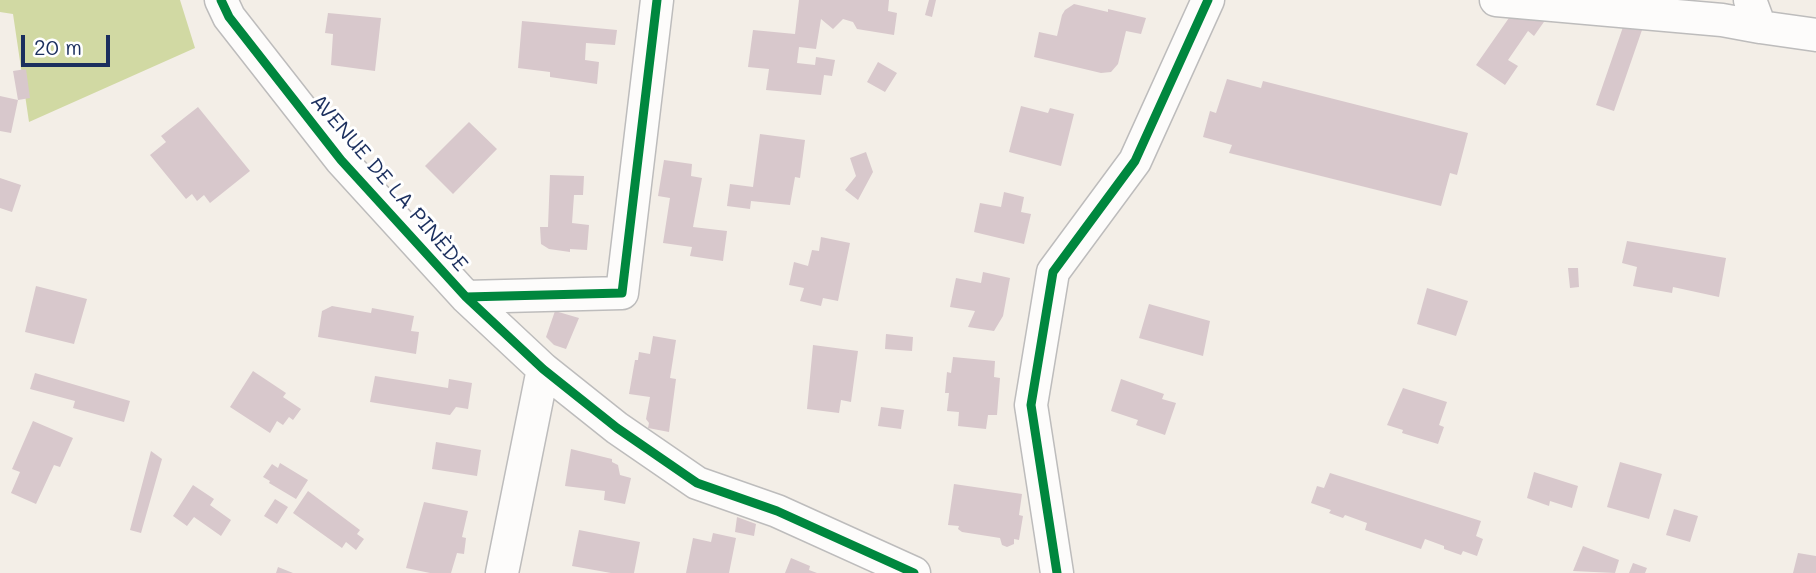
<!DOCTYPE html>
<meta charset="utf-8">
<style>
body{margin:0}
#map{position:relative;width:1816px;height:573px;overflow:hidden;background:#f3eee7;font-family:Mali,sans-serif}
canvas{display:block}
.scale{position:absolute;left:21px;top:35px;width:89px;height:32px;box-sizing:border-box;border:4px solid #1b2f5e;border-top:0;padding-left:9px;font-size:21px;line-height:24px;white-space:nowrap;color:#1b2f5e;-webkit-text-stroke:5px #fff;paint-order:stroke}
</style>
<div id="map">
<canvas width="1816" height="573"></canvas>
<div class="scale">20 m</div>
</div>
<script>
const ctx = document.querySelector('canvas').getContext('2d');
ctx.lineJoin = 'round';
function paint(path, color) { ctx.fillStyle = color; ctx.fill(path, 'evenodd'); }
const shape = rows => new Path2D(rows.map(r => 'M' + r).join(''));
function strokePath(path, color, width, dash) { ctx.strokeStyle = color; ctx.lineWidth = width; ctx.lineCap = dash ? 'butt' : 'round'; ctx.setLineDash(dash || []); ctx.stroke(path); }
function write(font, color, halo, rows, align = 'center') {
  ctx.font = font + ' Mali,sans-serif'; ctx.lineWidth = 6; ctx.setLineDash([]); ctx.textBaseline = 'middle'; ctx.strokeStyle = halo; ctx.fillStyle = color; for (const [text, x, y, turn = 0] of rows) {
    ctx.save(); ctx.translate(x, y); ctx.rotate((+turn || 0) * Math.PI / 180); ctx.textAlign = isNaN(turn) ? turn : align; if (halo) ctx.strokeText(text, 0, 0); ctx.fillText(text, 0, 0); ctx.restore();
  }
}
const green = shape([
 [0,0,180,0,195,48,29,122,13,14,0,12]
]);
const building = shape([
 [799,0,889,0,888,11,897,13,894,35,857,29,853,22,843,19,833,29,821,19,816,49,799,47,797,63,815,65,816,57,835,60,832,76,824,75,821,95,766,90,769,69,748,67,753,30,795,34],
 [929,0,936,0,932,17,925,15],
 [1074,4,1108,12,1108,9,1146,18,1141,34,1126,31,1118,64,1111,72,1101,73,1034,57,1039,32,1057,36,1062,15,1065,10],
 [328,13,381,18,375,71,331,65,333,34,325,33],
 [1511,15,1546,19,1534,36,1528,31,1508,60,1518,66,1505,85,1476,65],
 [522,21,617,30,615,45,586,43,585,60,599,62,597,84,550,77,550,72,518,68],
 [1623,27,1642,30,1614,111,1596,105],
 [878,62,897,73,885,92,867,82],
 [26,69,30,98,18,100,13,71],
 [1227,79,1261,88,1263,81,1468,133,1457,175,1450,173,1441,206,1229,153,1232,145,1203,137,1210,111,1216,113],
 [0,96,18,100,11,133,0,131],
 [1021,106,1048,113,1050,108,1074,114,1061,166,1009,152],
 [198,107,250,171,210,203,204,195,197,201,192,194,186,199,150,155,166,142,161,136],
 [469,122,497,149,453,194,425,166],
 [760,134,805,140,800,178,795,177,790,205,751,201,750,209,727,206,730,184,753,187],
 [866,152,873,172,858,200,845,190,856,176,850,158],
 [664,160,692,164,691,176,702,178,693,227,727,231,723,261,690,256,692,247,663,243,670,198,658,196],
 [550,175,584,176,583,195,574,195,572,223,589,225,587,250,570,249,570,252,549,249,541,244,540,227,548,227],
 [0,178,21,185,12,212,0,208],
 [1004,192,1024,197,1021,212,1031,214,1024,244,974,232,980,203,1001,207],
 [821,237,850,243,838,301,823,298,821,306,800,301,804,288,789,285,794,262,808,266,812,250,819,251],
 [1627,241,1726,258,1719,297,1673,287,1672,293,1633,286,1637,267,1622,263],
 [1568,268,1578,268,1579,287,1570,288],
 [983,272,1010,278,1003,316,994,331,968,327,975,311,950,307,956,278,981,283],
 [36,286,87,299,74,344,25,332],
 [1427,288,1468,301,1456,336,1417,324],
 [1149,304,1210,321,1203,356,1139,338],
 [332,306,371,313,372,308,414,316,411,331,419,332,416,354,318,337,322,311],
 [555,311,579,318,566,349,554,345,546,337],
 [886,334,913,337,912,351,885,349],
 [653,336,676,340,670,378,676,379,669,432,648,428,649,423,646,419,650,397,629,394,635,360,638,360,639,352,650,354],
 [813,345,858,351,851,402,841,400,839,413,807,409],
 [953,357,995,361,994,377,1000,378,997,415,988,415,986,429,958,426,959,412,947,411,949,393,945,393,947,372,951,373],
 [253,371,286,393,283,397,301,409,293,420,289,417,283,425,277,421,270,433,230,407],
 [35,373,130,401,124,422,73,408,75,401,30,389],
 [375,376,448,388,449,379,472,383,468,409,456,407,450,415,370,402],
 [1121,379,1164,394,1162,399,1176,403,1165,435,1136,425,1138,420,1111,411],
 [1403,388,1447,402,1439,425,1444,427,1438,444,1402,433,1403,430,1387,425],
 [881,407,904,410,901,429,878,426],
 [33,421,73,438,60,467,54,465,36,504,11,493,20,472,12,469],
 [436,442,481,450,477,476,432,469],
 [571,449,612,459,612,462,618,465,620,475,631,478,625,504,604,500,605,491,565,486],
 [151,451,162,459,141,533,130,530],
 [1620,462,1662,474,1649,519,1607,507],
 [280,463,308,480,296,499,269,483,270,481,263,477,272,464,278,468],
 [1534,472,1578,486,1572,508,1550,501,1549,506,1527,498],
 [1330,473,1481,521,1476,536,1483,539,1477,556,1463,551,1461,555,1444,549,1444,546,1425,539,1421,549,1365,530,1367,523,1345,515,1343,518,1329,513,1331,510,1311,503,1317,486,1324,488],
 [954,484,1022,494,1019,515,1023,516,1019,540,1014,539,1014,544,1007,547,1002,545,1000,538,962,532,958,529,959,526,948,525],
 [193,485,214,499,210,505,231,520,221,536,194,517,187,526,173,516],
 [308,491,360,530,357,534,364,539,356,550,346,542,342,548,293,513],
 [275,499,288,507,277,524,264,516],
 [424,502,468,511,462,537,466,538,464,554,457,553,451,573,430,573,406,568],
 [1674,509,1698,516,1690,542,1666,535],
 [737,517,756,524,754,536,735,532],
 [579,530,640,542,634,573,611,573,572,566],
 [713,533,736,538,729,573,686,573,693,538,711,542],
 [1583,546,1619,560,1615,573,1573,571],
 [1798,553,1816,556,1816,573,1793,573],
 [791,558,810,566,809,570,817,573,785,573],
 [1633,563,1647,568,1645,573,1629,573],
 [278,567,293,573,276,573]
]);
const minor = shape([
 [221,0,229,17,341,160,466,297,543,369,617,428,697,483,777,511,914,573],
 [1496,0,1722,20,1760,27],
 [1750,0,1760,27,1816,35],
 [466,297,622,293,657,0],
 [502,573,543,369],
 [1057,573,1031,405,1053,272,1135,161,1208,0]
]);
const cycleway = shape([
 [221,0,229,17,341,160,466,297,543,369,617,428,697,483,777,511,914,573],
 [466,297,622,293,657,0],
 [1057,573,1031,405,1053,272,1135,161,1208,0]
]);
const streetNames = [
 ["AVENUE DE LA PINÈDE",389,183,49]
];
paint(green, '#d1d9a3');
paint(building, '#d8c8cc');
strokePath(minor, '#bdbcbc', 35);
strokePath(minor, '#fdfcfb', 32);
strokePath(cycleway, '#00873e', 9);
write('21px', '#1b2f5e', '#fff', streetNames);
</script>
